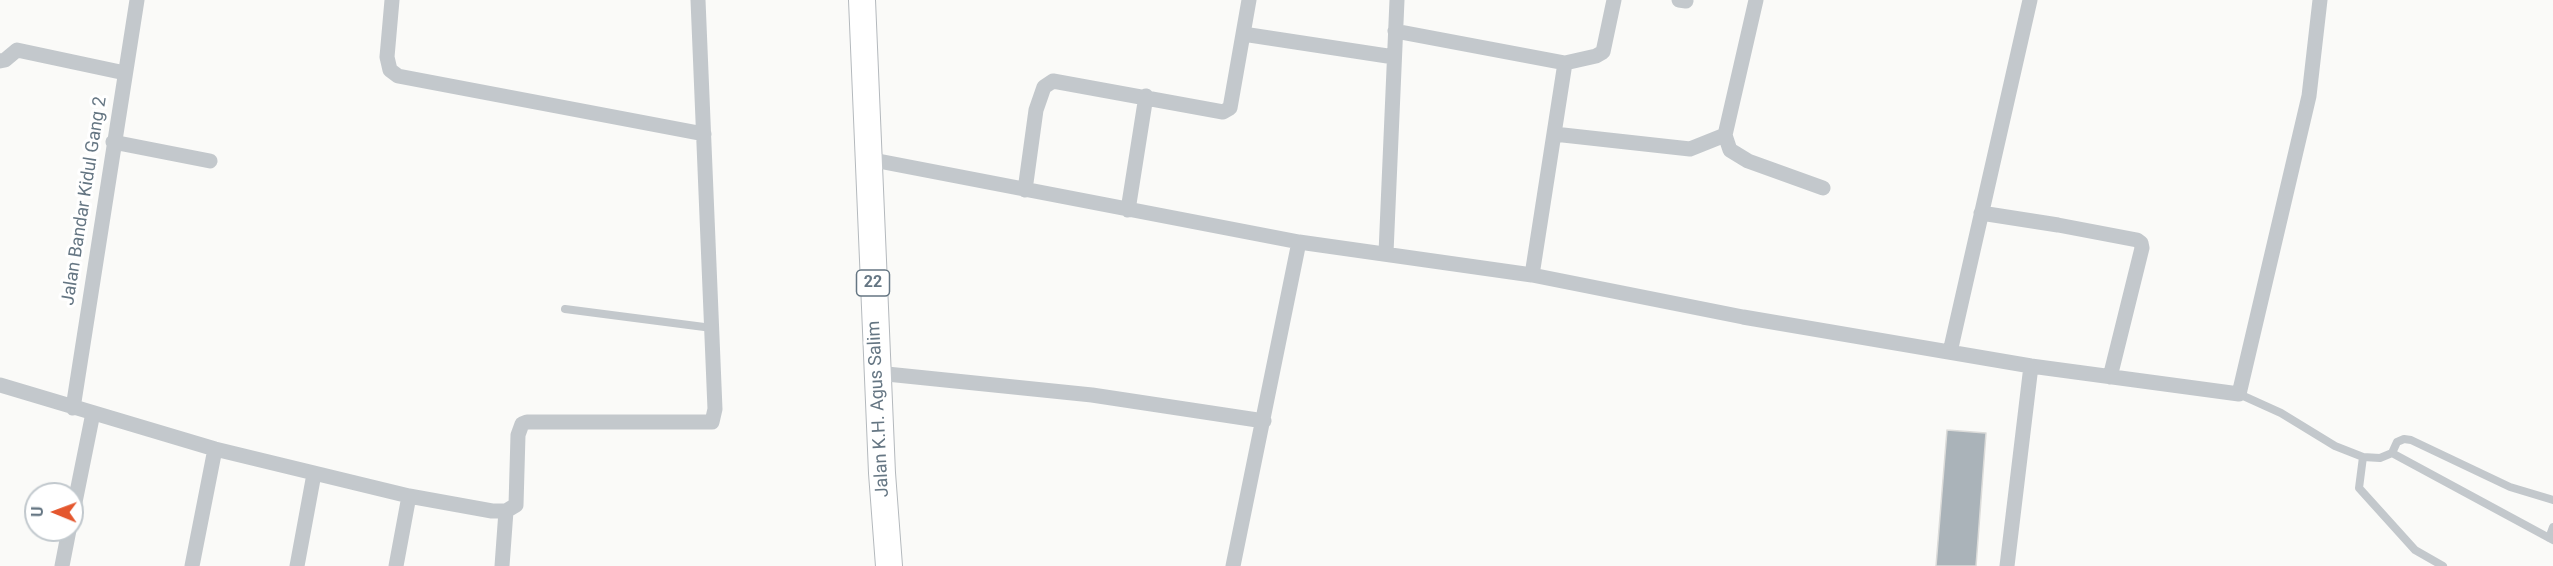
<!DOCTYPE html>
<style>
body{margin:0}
#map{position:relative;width:2553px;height:566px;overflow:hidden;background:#fafaf8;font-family:Roboto,sans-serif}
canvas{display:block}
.north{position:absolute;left:24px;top:482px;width:60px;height:60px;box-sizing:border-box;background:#fff;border:2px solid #c1c8cd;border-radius:50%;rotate:271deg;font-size:16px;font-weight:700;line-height:24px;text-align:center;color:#657683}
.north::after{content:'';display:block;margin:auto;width:21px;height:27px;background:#e4572e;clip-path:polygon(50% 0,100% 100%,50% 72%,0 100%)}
</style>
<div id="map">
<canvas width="2553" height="566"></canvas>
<div class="north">U</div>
</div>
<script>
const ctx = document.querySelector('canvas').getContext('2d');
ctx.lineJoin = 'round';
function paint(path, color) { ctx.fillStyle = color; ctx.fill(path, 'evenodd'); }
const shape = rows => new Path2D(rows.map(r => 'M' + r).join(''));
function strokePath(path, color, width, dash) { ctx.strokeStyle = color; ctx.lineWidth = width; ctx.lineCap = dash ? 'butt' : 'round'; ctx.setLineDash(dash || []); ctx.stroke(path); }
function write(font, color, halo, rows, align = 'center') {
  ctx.font = font + ' Roboto,sans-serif'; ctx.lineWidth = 6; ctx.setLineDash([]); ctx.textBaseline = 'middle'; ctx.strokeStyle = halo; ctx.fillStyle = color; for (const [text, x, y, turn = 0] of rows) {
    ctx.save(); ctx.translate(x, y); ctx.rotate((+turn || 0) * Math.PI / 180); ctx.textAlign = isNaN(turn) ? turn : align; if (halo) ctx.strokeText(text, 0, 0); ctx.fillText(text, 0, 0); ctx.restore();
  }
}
const building = shape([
 [1947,430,1986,433,1976,566,1936,566,1947,430]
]);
const service = shape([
 [565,309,712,328],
 [2239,394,2281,413,2335,446,2363,457,2380,458,2392,453,2397,442,2404,439,2411,440,2510,487,2553,500],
 [2392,453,2553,540],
 [2363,457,2359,488,2415,550,2443,566],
 [2549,538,2553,527]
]);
const minor = shape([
 [392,0,387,57,390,70,398,76,704,134],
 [1679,0,1686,1],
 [1395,31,1565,63,1532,275],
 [1243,34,1394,57],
 [0,61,5,60,17,50,125,73],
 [1565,63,1596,56,1603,52,1614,0],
 [1554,134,1690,149,1725,135,1756,0],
 [1725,135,1730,150,1748,161,1823,188],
 [113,142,210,161],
 [868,159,1299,242,1532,275,1743,317,2031,366,2239,394,2309,96,2320,0],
 [1025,190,1036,110,1044,87,1053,81,1223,112,1230,108,1249,0],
 [1128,210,1146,96],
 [1981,213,2058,225,2137,240,2141,243,2142,248,2110,377],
 [1386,253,1397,0],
 [1950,352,2030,0],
 [877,373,1092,395,1264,421],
 [0,385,215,449,409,496,492,511,506,511,516,505,518,435,522,424,527,422,712,422,715,409,698,0],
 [73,408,137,0],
 [72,517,93,413],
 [62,566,69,530],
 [192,566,215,449],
 [297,566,314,474],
 [396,566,409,496],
 [502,566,506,511],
 [1233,566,1299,242],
 [2007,566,2031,366]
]);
const trunk = shape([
 [862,0,882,473,889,566]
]);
const shields = [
 [873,283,33]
];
const shieldNames = [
 ["22",873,283]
];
const streetNames = [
 ["Jalan Bandar Kidul Gang 2",85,201,-81],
 ["Jalan K.H. Agus Salim",879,409,-93]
];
paint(building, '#aab3b9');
strokePath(building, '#dcdcda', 1.5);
strokePath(trunk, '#b4b9bd', 28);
strokePath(service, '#c3c8cc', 8);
strokePath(minor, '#c3c8cc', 15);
strokePath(trunk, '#fff', 26);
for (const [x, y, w] of shields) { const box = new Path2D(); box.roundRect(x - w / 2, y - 13, w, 26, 4.5); ctx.fillStyle = '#fff'; ctx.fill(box); strokePath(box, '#657683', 1.5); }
write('bold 16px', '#657683', null, shieldNames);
write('18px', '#657683', '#fff', streetNames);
</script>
